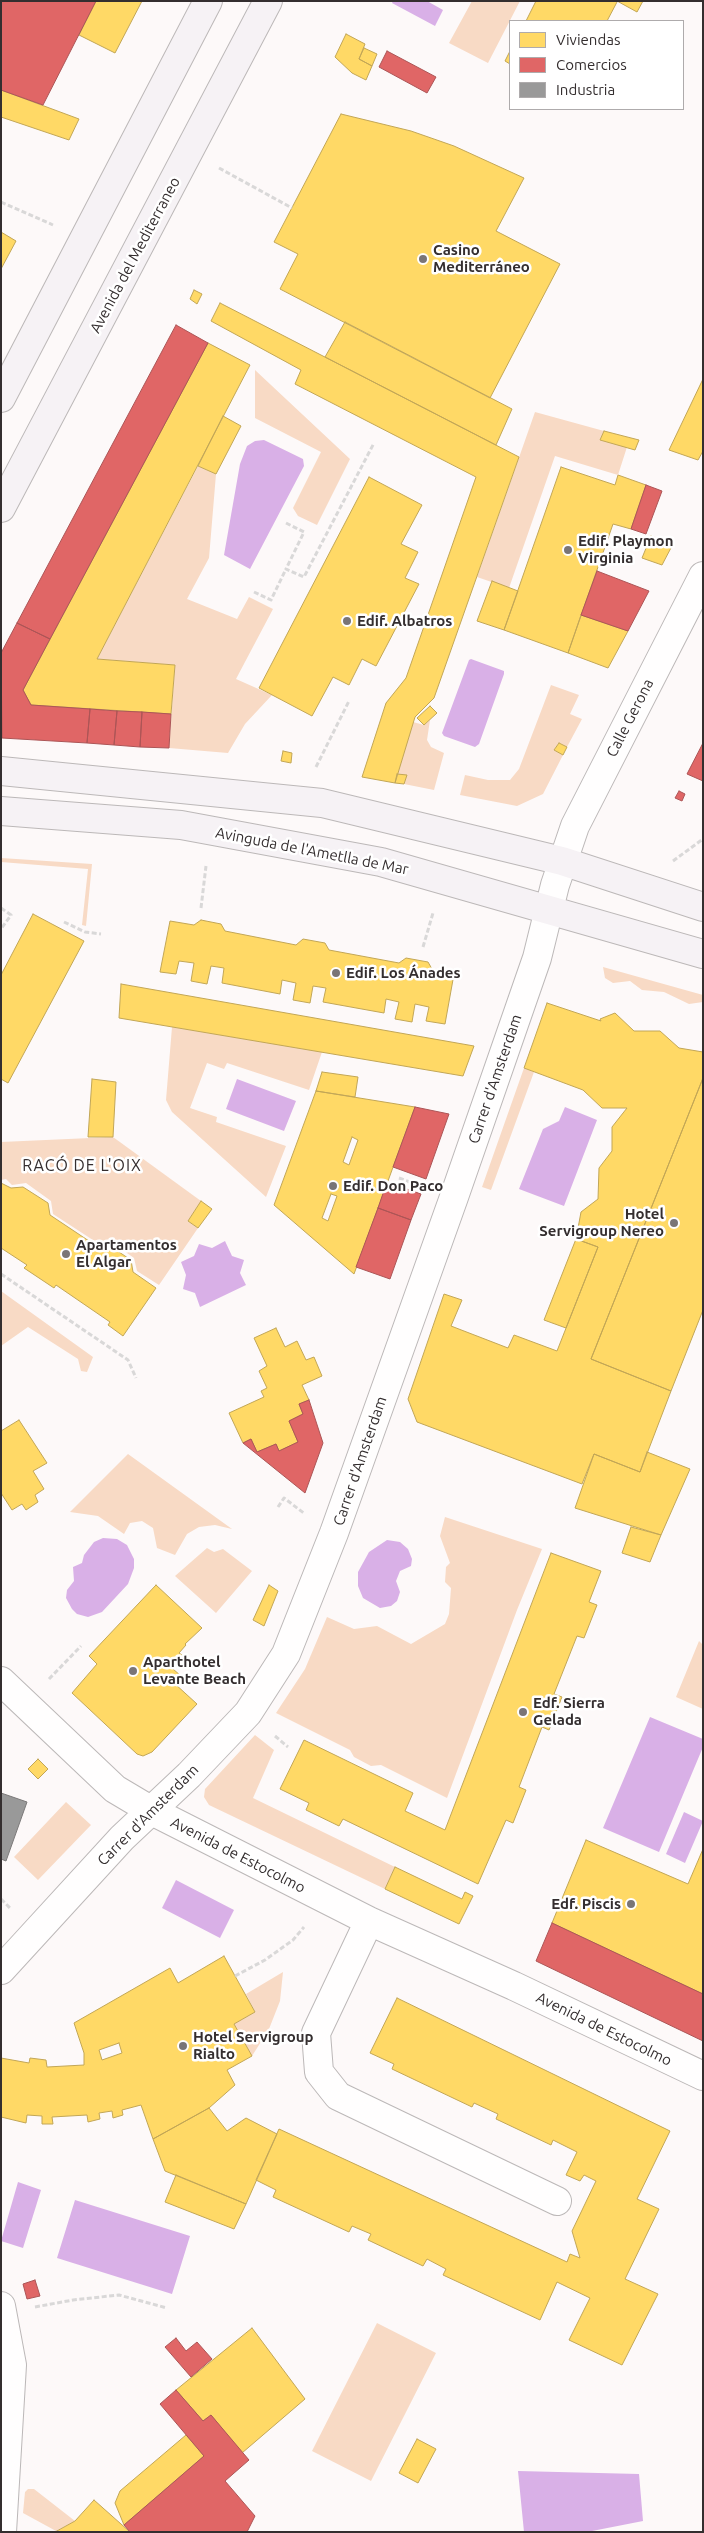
<!DOCTYPE html>
<meta charset="utf-8">
<style>
body{margin:0}
#map{position:relative;width:704px;height:2533px;overflow:hidden;background:#fdf9f9;font-family:Ubuntu,sans-serif}
canvas{display:block}
.frame{position:absolute;inset:0;border:2px solid #342e2f;pointer-events:none}
.legend{position:absolute;left:509px;top:20px;width:175px;height:90px;box-sizing:border-box;background:#fff;border:1px solid #aeabac;margin:0;padding:6px 9px;list-style:none;font-size:15px;color:#342e2f}
.legend li{display:flex;align-items:center;gap:10px;height:25px}
.legend b{width:25px;border:1px solid #aeabac}
</style>
<div id="map">
<canvas width="704" height="2533"></canvas>
<div class="frame"></div>
<ul class="legend">
<li><b style="height:14px;background:#ffd966"></b>Viviendas</li>
<li><b style="height:14px;background:#e06666"></b>Comercios</li>
<li><b style="height:14px;background:#999"></b>Industria</li>
</ul>
</div>
<script>
const ctx = document.querySelector('canvas').getContext('2d');
ctx.lineJoin = 'round';
function paint(path, color) { ctx.fillStyle = color; ctx.fill(path, 'evenodd'); }
const shape = rows => new Path2D(rows.map(r => 'M' + r).join(''));
function strokePath(path, color, width, dash) { ctx.strokeStyle = color; ctx.lineWidth = width; ctx.lineCap = dash ? 'butt' : 'round'; ctx.setLineDash(dash || []); ctx.stroke(path); }
function write(font, color, halo, rows, align = 'center') {
  ctx.font = font + ' Ubuntu,sans-serif'; ctx.lineWidth = 5; ctx.setLineDash([]); ctx.textBaseline = 'middle'; ctx.strokeStyle = halo; ctx.fillStyle = color; for (const [text, x, y, turn = 0] of rows) {
    ctx.save(); ctx.translate(x, y); ctx.rotate((+turn || 0) * Math.PI / 180); ctx.textAlign = isNaN(turn) ? turn : align; if (halo) ctx.strokeText(text, 0, 0); ctx.fillText(text, 0, 0); ctx.restore();
  }
}
const green = shape([
 [472,1,520,1,488,63,449,43],
 [255,370,350,459,317,525,298,516,293,508,321,452,255,418],
 [535,412,604,431,600,440,627,447,618,475,555,456,509,588,477,577],
 [198,466,216,474,209,558,187,599,237,619,249,597,273,609,236,679,272,695,245,724,228,753,169,748,175,665,97,659],
 [551,685,579,695,570,714,582,719,567,747,559,743,554,750,563,755,543,794,517,806,460,795,465,775,488,780,510,780,519,769],
 [430,720,427,740,431,747,444,753,434,790,404,784,406,776,397,774,413,722,424,725],
 [1,858,92,864,86,926,82,925,88,869,1,862],
 [603,967,703,995,703,1002,689,1004,664,992,642,990,630,981,613,983,605,978],
 [172,1027,322,1052,309,1090,227,1063,224,1069,207,1063,190,1108,217,1117,216,1122,286,1146,266,1197,172,1112,166,1100],
 [524,1068,534,1072,491,1190,482,1187],
 [113,1137,201,1201,188,1221,198,1228,159,1285,137,1271,134,1258,110,1241,96,1242,53,1214,51,1201,26,1183,12,1185,6,1179,1,1180,1,1142],
 [1,1291,93,1357,87,1372,81,1371,78,1359,28,1327,1,1346],
 [128,1454,232,1529,215,1525,199,1527,187,1534,175,1555,157,1548,153,1528,142,1521,130,1523,124,1534,98,1516,70,1512],
 [445,1517,542,1549,517,1610,447,1798,381,1765,371,1766,354,1757,350,1750,276,1713,305,1669,327,1617,354,1629,377,1626,411,1644,445,1624,449,1614,451,1588,445,1582,446,1567,450,1563,440,1536],
 [207,1548,214,1552,223,1549,252,1571,216,1613,175,1576],
 [699,1641,703,1645,703,1709,676,1697],
 [255,1735,274,1750,253,1798,395,1867,385,1889,209,1805,204,1797,205,1789],
 [66,1802,91,1825,38,1880,14,1857],
 [283,1972,280,2001,269,2029,252,2056,234,2024,255,2012,246,1994],
 [377,2323,436,2353,371,2481,312,2451],
 [28,2489,34,2489,75,2521,56,2531,23,2513,25,2492]
]);
const water = shape([
 [393,1,427,1,443,10,435,26,392,3],
 [264,440,303,459,304,466,250,569,224,555,240,464,247,446,255,441],
 [471,659,504,671,504,674,479,744,475,747,444,736,442,733,469,660],
 [237,1079,296,1101,284,1131,226,1109],
 [565,1107,597,1120,564,1206,519,1189,543,1129,559,1121],
 [225,1241,232,1256,244,1260,240,1273,246,1285,200,1307,195,1293,183,1289,186,1275,181,1262,194,1256,199,1244,212,1248],
 [103,1538,117,1539,127,1545,134,1559,134,1568,128,1584,102,1612,88,1617,77,1614,72,1609,66,1598,67,1590,74,1581,73,1567,82,1563,84,1555,94,1542],
 [387,1540,400,1542,408,1549,412,1559,411,1566,400,1571,396,1581,400,1592,397,1601,391,1606,380,1608,363,1598,358,1586,358,1572,369,1552],
 [650,1717,703,1739,703,1747,659,1852,603,1828],
 [684,1812,703,1821,685,1863,666,1854],
 [176,1880,234,1910,220,1938,162,1908],
 [18,2182,41,2190,23,2248,1,2241],
 [75,2200,190,2236,172,2294,57,2258],
 [518,2471,639,2474,643,2521,587,2532,524,2532]
]);
const homes = shape([
 [96,1,142,1,115,53,79,35,96,1],
 [536,1,617,1,617,2,607,21,526,21,536,1],
 [617,1,643,1,637,12,617,1],
 [346,34,365,44,359,59,372,66,366,80,352,73,335,57,346,34],
 [364,48,377,54,372,66,359,59,364,48],
 [510,51,510,64,505,61,510,51],
 [1,90,79,119,69,140,1,117,1,90],
 [341,114,411,131,454,146,524,178,496,231,560,264,490,398,280,289,298,254,274,242,341,114],
 [1,232,16,241,1,269,1,232],
 [194,290,202,294,197,304,190,299,194,290],
 [220,303,519,457,434,698,415,717,395,783,362,777,386,703,406,678,476,477,295,384,301,370,211,321,220,303],
 [345,322,512,409,496,445,325,357,345,322],
 [208,343,250,365,97,659,175,665,171,714,31,705,23,690,208,343],
 [703,379,703,451,698,460,669,450,703,379],
 [223,416,241,426,216,474,198,466,223,416],
 [604,431,639,440,635,450,600,440,604,431],
 [561,467,615,485,618,475,646,485,631,529,613,524,568,653,504,630,561,467],
 [369,477,422,505,401,544,418,552,405,578,419,584,376,666,362,659,349,685,333,677,312,716,259,688,369,477],
 [651,536,673,544,662,565,642,558,651,536],
 [492,581,518,591,504,630,477,621,492,581],
 [581,615,628,631,608,668,568,653,581,615],
 [430,706,437,713,424,725,417,718,430,706],
 [559,743,567,747,563,755,554,750,559,743],
 [283,751,292,753,291,763,281,761,283,751],
 [397,774,407,775,404,784,395,783,397,774],
 [33,914,84,941,8,1083,1,1079,1,975,33,914],
 [201,920,221,924,225,931,296,945,303,939,325,943,329,950,399,963,406,958,428,962,432,969,454,974,445,1024,426,1021,429,1007,415,1004,412,1022,395,1019,399,1002,386,999,384,1013,323,1002,326,988,313,986,310,1003,293,1000,296,983,282,980,280,994,222,983,224,968,211,966,207,984,191,981,194,963,179,961,176,974,160,972,170,921,194,925,201,920],
 [121,984,474,1046,463,1076,119,1018,121,984],
 [547,1003,601,1021,600,1019,615,1013,634,1031,660,1031,679,1048,703,1052,703,1078,591,1359,671,1391,640,1472,594,1454,582,1484,417,1422,408,1399,444,1294,462,1300,451,1326,508,1348,514,1335,557,1351,598,1247,576,1239,581,1212,598,1199,599,1168,612,1151,612,1127,627,1108,602,1108,583,1090,524,1068,547,1003],
 [322,1072,358,1077,355,1097,316,1091,322,1072],
 [703,1078,703,1310,671,1391,591,1359,703,1078],
 [92,1079,116,1082,113,1137,88,1137,92,1079],
 [316,1091,415,1107,354,1274,274,1205,316,1091],
 [352,1137,358,1140,349,1165,343,1162,352,1137],
 [331,1194,337,1196,328,1221,322,1218,331,1194],
 [1,1183,11,1188,23,1187,48,1203,50,1215,95,1245,107,1244,131,1260,133,1272,156,1288,123,1336,108,1325,110,1322,56,1285,54,1288,24,1268,27,1265,1,1248,1,1183],
 [201,1201,212,1209,198,1228,188,1221,201,1201],
 [576,1239,598,1247,566,1328,544,1320,576,1239],
 [276,1328,285,1347,297,1341,306,1360,314,1357,322,1376,302,1385,309,1400,299,1404,303,1414,289,1421,298,1442,279,1451,276,1444,257,1452,251,1439,243,1443,229,1413,264,1397,261,1391,267,1388,259,1371,267,1366,254,1338,276,1328],
 [19,1420,47,1463,33,1471,44,1489,35,1495,38,1502,26,1510,22,1504,12,1510,1,1493,1,1431,19,1420],
 [647,1452,690,1469,661,1535,575,1508,594,1454,640,1472,647,1452],
 [631,1527,661,1535,650,1562,622,1553,631,1527],
 [551,1553,601,1571,589,1602,597,1605,584,1638,577,1636,554,1694,562,1697,549,1730,542,1727,519,1787,526,1790,513,1823,506,1820,478,1884,343,1819,339,1826,306,1810,309,1803,280,1789,304,1740,413,1793,405,1811,445,1830,551,1553],
 [156,1585,202,1628,185,1644,186,1645,179,1653,185,1657,173,1669,181,1676,174,1683,197,1704,152,1752,143,1756,137,1754,72,1693,97,1664,89,1656,156,1585],
 [269,1585,278,1591,264,1626,253,1620,269,1585],
 [38,1759,48,1769,38,1779,28,1769,38,1759],
 [586,1840,688,1884,703,1849,703,1994,552,1923,586,1840],
 [395,1867,462,1899,465,1892,473,1896,459,1924,385,1889,395,1867],
 [224,1956,255,2012,234,2024,252,2056,227,2070,235,2085,209,2108,153,2139,141,2105,122,2110,123,2115,113,2118,112,2111,99,2113,100,2119,88,2122,87,2115,52,2117,53,2124,42,2124,42,2116,27,2115,26,2123,1,2117,1,2058,29,2063,30,2058,46,2060,47,2067,84,2065,84,2053,74,2023,170,1968,178,1983,224,1956],
 [119,2043,122,2053,102,2060,99,2050,119,2043],
 [397,1998,670,2131,637,2199,659,2209,625,2279,658,2294,622,2365,569,2340,590,2298,557,2282,540,2320,443,2275,446,2269,427,2259,423,2266,368,2240,371,2234,352,2226,349,2232,273,2197,276,2190,256,2180,279,2129,567,2262,570,2254,580,2258,572,2231,596,2181,584,2175,580,2181,566,2175,577,2152,553,2140,551,2145,496,2119,498,2114,474,2103,472,2107,392,2069,394,2064,370,2053,397,1998],
 [209,2108,227,2131,246,2118,277,2134,246,2204,165,2171,153,2139,209,2108],
 [176,2175,246,2204,234,2229,165,2202,176,2175],
 [252,2328,305,2399,242,2453,211,2415,203,2421,176,2390,252,2328],
 [186,2435,204,2456,124,2525,115,2503,120,2491,186,2435],
 [417,2439,436,2449,418,2483,399,2473,417,2439],
 [94,2500,130,2532,55,2532,75,2521,94,2500]
]);
const shops = shape([
 [1,1,96,1,43,105,1,90,1,1],
 [387,51,436,77,427,93,379,67,387,51],
 [176,325,208,343,50,639,17,623,176,325],
 [646,485,662,491,646,534,631,529,646,485],
 [597,571,649,591,628,631,581,615,597,571],
 [17,623,50,639,23,690,31,705,90,709,87,743,2,738,1,653,17,623],
 [90,709,117,711,114,745,87,743,90,709],
 [117,711,142,712,140,747,114,745,117,711],
 [142,712,171,714,169,748,140,747,142,712],
 [703,743,703,781,687,774,703,743],
 [679,791,685,794,682,801,675,798,679,791],
 [415,1107,449,1114,426,1179,393,1167,415,1107],
 [387,1182,421,1194,411,1220,378,1208,387,1182],
 [378,1208,411,1220,390,1279,356,1267,378,1208],
 [309,1400,323,1443,305,1493,243,1443,251,1439,257,1452,276,1444,279,1451,298,1442,289,1421,303,1414,299,1404,309,1400],
 [552,1923,703,1994,703,2041,536,1961,552,1923],
 [35,2280,40,2296,27,2299,23,2284,35,2280],
 [176,2338,186,2351,197,2342,212,2359,191,2377,165,2347,176,2338],
 [176,2390,203,2421,211,2415,249,2460,225,2481,255,2516,247,2532,130,2532,124,2525,204,2456,160,2404,176,2390]
]);
const industry = shape([
 [1,1793,27,1802,6,1861,1,1859,1,1793]
]);
const path = shape([
 [219,168,292,208],
 [1,202,53,225],
 [286,523,304,532,286,569,304,577,374,443],
 [254,592,271,600,286,569],
 [316,767,349,701],
 [673,861,703,839],
 [1,908,11,915,1,929],
 [201,908,206,866],
 [64,922,85,932,101,934],
 [423,947,433,913],
 [399,1178,421,1186],
 [1,1274,128,1360,136,1378],
 [278,1507,284,1498,305,1514],
 [49,1679,81,1646],
 [275,1736,288,1747],
 [1,1899,10,1908],
 [235,1976,265,1960,293,1940,304,1927],
 [35,2307,73,2300,119,2295,167,2308]
]);
const street = shape([
 [1,1681,115,1789,152,1811,369,1921,514,1986,703,2076],
 [369,1921,316,2033,319,2072,338,2096,557,2201],
 [1,1970,122,1838,189,1775,248,1713,286,1654,334,1533,454,1197,537,958,555,885,575,826,703,576],
 [1,2306,12,2365,2,2532]
]);
const secondary = shape([
 [1,398,208,1],
 [1,508,268,1],
 [1,771,322,803,562,861,703,907],
 [1,811,181,825,381,862,703,954]
]);
const markers = [
 [423,259,5,"#7a7576"],
 [568,550,5,"#7a7576"],
 [347,621,5,"#7a7576"],
 [336,973,5,"#7a7576"],
 [333,1186,5,"#7a7576"],
 [674,1223,5,"#7a7576"],
 [66,1254,5,"#7a7576"],
 [133,1671,5,"#7a7576"],
 [523,1712,5,"#7a7576"],
 [631,1904,5,"#7a7576"],
 [183,2046,5,"#7a7576"]
];
const poiNames = [
 ["Casino",433,250],
 ["Mediterráneo",433,267],
 ["Edif. Playmon",578,541],
 ["Virginia",578,558],
 ["Edif. Albatros",357,621],
 ["Edif. Los Ánades",346,973],
 ["Edif. Don Paco",343,1186],
 ["Hotel",664,1214,"right"],
 ["Servigroup Nereo",664,1231,"right"],
 ["Apartamentos",76,1245],
 ["El Algar",76,1262],
 ["Aparthotel",143,1662],
 ["Levante Beach",143,1679],
 ["Edf. Sierra",533,1703],
 ["Gelada",533,1720],
 ["Edf. Piscis",621,1904,"right"],
 ["Hotel Servigroup",193,2037],
 ["Rialto",193,2054]
];
const streetNames = [
 ["Avenida del Mediterraneo",135,255,-62],
 ["Calle Gerona",630,718,-63],
 ["Avinguda de l'Ametlla de Mar",312,851,11],
 ["Carrer d'Amsterdam",495,1079,-71],
 ["Carrer d'Amsterdam",360,1461,-71],
 ["Carrer d'Amsterdam",148,1815,-45],
 ["Avenida de Estocolmo",238,1855,27],
 ["Avenida de Estocolmo",604,2029,26]
];
const neighbourhoodNames = [
 ["RACÓ DE L'OIX",82,1166]
];
paint(green, '#f8dac5');
paint(water, '#d9b0e7');
paint(homes, '#ffd966');
strokePath(homes, '#c2a656', 1);
paint(shops, '#e06666');
strokePath(shops, '#ac5556', 1);
paint(industry, '#999');
strokePath(industry, '#7b7979', 1);
strokePath(street, '#bcb8b8', 30);
strokePath(secondary, '#bcb8b8', 30);
strokePath(path, '#d9d8d8', 3, [5, 2.5]);
strokePath(street, '#fffefe', 28);
strokePath(secondary, '#f6f2f5', 28);
for (const [x, y, r, color] of markers) { const dot = new Path2D(); dot.arc(x, y, r, 0, 2 * Math.PI); ctx.fillStyle = color; ctx.fill(dot); strokePath(dot, '#fff', 2); }
write('bold 15px', '#342e2f', '#fff', poiNames, 'left');
write('15px', '#342e2f', '#fff', streetNames);
ctx.letterSpacing = '1px';
write('16px', '#342e2f', '#fff', neighbourhoodNames);
ctx.letterSpacing = '0px';
</script>
